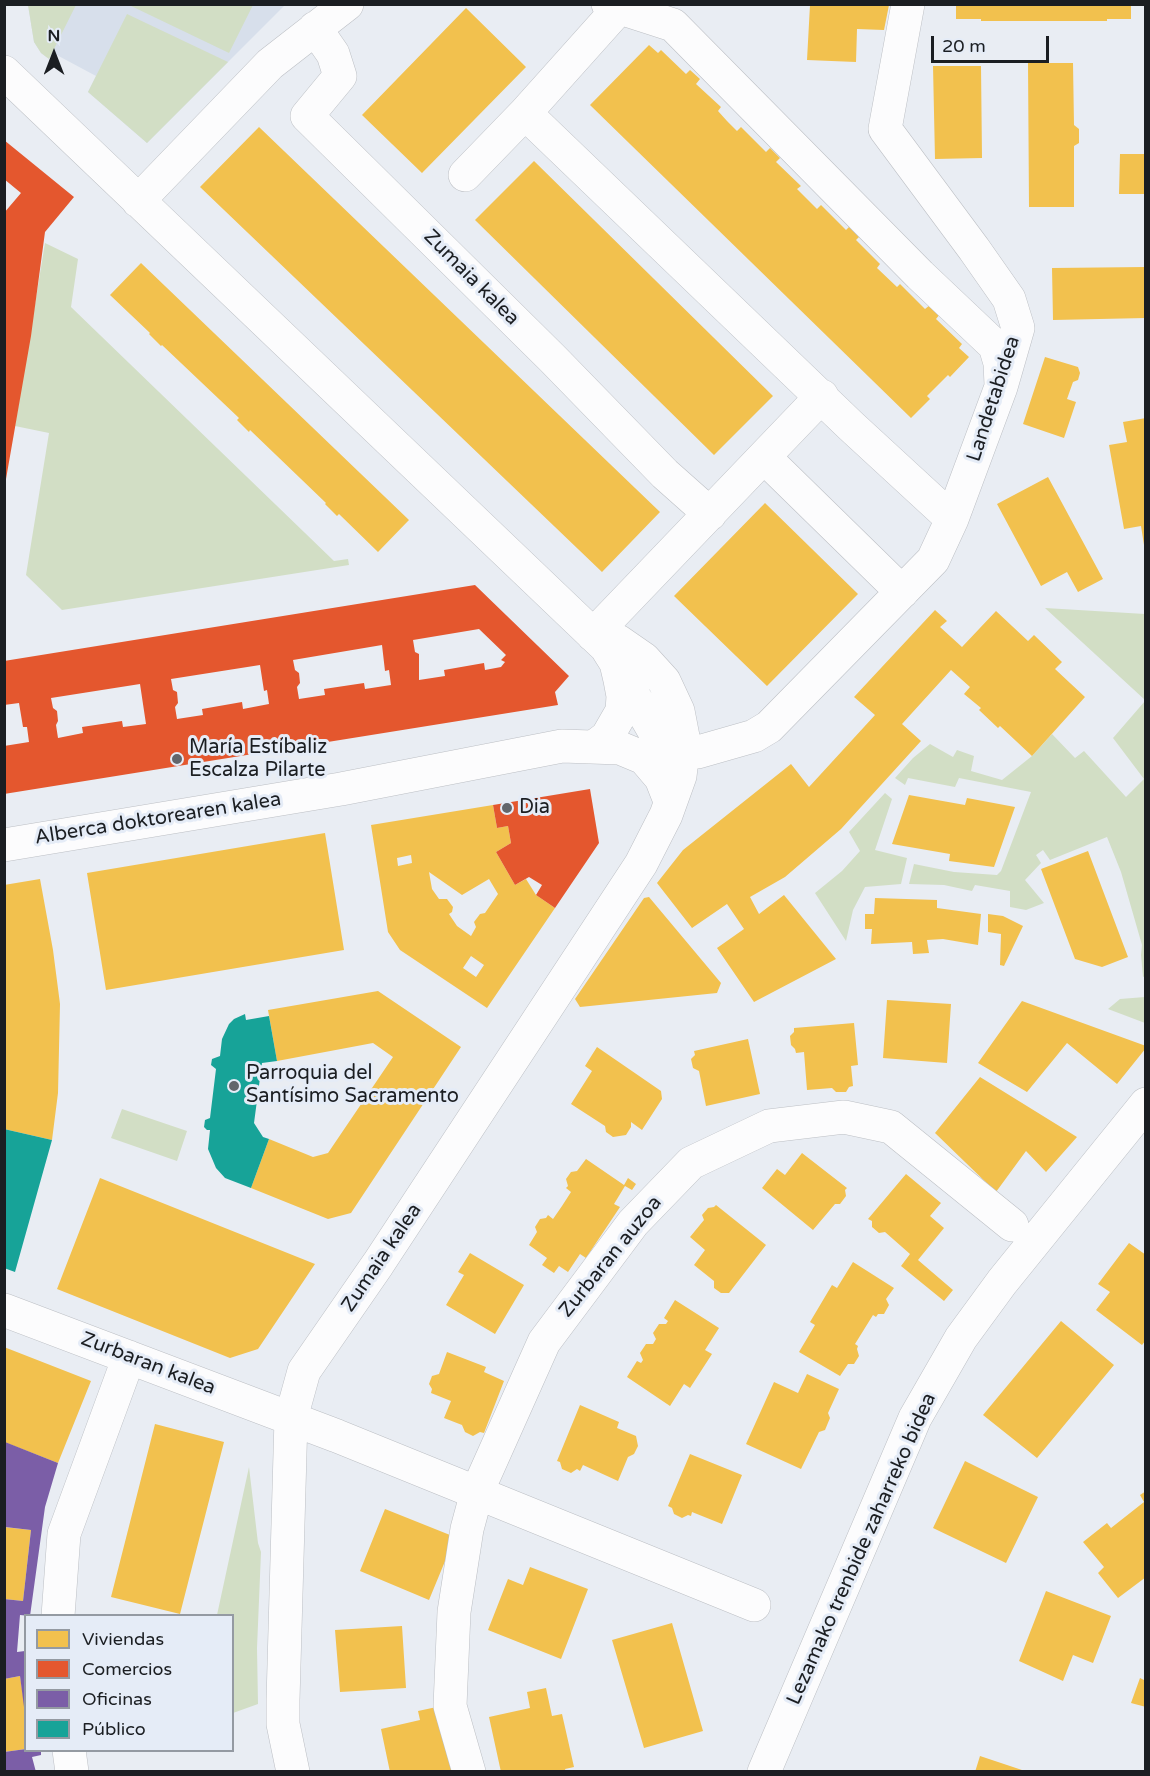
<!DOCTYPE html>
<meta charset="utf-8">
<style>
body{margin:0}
#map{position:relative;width:1150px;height:1776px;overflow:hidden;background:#e9edf3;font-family:"Varela Round",sans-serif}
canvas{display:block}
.frame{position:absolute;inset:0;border:6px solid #1b1e22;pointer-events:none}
.legend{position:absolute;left:24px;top:1614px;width:210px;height:138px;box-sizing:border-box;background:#e5ecf7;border:2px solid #949aa2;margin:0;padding:8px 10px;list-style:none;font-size:18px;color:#1b1e22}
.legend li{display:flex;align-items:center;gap:12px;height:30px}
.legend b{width:30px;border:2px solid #949aa2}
.north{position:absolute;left:24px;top:24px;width:60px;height:60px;-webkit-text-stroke:4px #e5ecf7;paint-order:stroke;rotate:0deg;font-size:16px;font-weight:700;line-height:24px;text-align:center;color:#1b1e22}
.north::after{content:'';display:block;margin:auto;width:21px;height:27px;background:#1b1e22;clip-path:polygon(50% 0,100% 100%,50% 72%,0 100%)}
.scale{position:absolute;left:931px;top:36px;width:118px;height:27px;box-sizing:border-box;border:3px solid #1b1e22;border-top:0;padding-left:8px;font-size:18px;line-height:21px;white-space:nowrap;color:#1b1e22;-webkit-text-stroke:4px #e5ecf7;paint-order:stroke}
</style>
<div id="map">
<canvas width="1150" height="1776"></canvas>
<div class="frame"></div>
<ul class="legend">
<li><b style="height:16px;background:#f2c14e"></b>Viviendas</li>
<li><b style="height:16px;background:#e4572e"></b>Comercios</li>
<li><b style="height:16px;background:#7b5ea7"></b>Oficinas</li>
<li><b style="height:16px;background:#17a398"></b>Público</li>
</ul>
<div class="north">N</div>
<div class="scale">20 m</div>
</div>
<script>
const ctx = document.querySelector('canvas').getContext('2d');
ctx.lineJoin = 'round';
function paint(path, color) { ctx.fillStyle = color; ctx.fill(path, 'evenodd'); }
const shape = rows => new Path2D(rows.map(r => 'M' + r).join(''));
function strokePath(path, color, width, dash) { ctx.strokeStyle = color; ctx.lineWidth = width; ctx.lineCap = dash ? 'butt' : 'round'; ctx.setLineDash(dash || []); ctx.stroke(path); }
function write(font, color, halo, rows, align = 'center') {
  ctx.font = font + ' "Varela Round",sans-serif'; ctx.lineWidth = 6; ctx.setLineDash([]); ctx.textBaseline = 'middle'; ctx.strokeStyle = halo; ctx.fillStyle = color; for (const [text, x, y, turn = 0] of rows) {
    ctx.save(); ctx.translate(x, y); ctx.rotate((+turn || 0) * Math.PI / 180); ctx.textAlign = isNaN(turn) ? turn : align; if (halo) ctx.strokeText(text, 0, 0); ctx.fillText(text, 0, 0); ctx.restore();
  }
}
const built = shape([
 [28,5,285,5,147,143,88,92,96,76,53,53,49,59,41,53,34,42]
]);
const green = shape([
 [28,5,76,5,49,59,41,53,34,42],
 [129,5,253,5,229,53],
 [127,14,228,62,147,143,88,92],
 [45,243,78,259,71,307,334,561,348,559,349,565,62,610,26,575,49,433,15,426],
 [1045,608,1145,614,1145,700],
 [1145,701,1145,976,1143,977,1141,955,1142,945,1121,872,1107,837,1050,860,1043,850,1036,855,1041,863,1025,880,1044,903,1026,910,1010,907,1010,891,975,885,972,891,944,885,909,884,914,864,954,872,997,875,1001,871,1031,792,959,778,955,787,908,778,905,785,895,778,913,758,930,744,953,757,957,750,974,756,971,771,1002,780,1032,756,1052,734,1075,758,1084,751,1126,797,1144,779,1113,738],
 [885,793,892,799,875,850,907,858,901,884,865,887,853,910,846,941,815,893,842,871,860,851,849,832],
 [1145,997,1145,1023,1108,1009,1120,999],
 [122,1109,187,1131,177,1161,111,1138],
 [249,1467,258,1543,261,1552,257,1648,258,1704,233,1713,232,1616,217,1615]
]);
const homes = shape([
 [956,4,1131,4,1131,19,1107,19,1107,21,981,21,981,19,956,19],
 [810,5,889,5,884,30,857,29,856,62,807,60],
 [466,8,526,67,422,173,362,115],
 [649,45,658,53,661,50,686,74,690,70,700,79,696,84,721,107,718,111,727,121,737,131,741,127,766,152,770,148,780,158,776,162,801,186,797,189,817,209,821,205,846,230,850,226,860,236,856,240,880,264,877,268,897,287,900,284,925,309,930,305,940,314,936,319,962,344,959,348,969,357,950,377,948,375,927,396,930,399,911,418,590,105],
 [1028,63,1073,63,1074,125,1079,129,1079,143,1074,146,1074,207,1029,207],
 [933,66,981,66,982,158,935,159],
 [259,127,660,512,602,572,200,187],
 [1120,154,1146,154,1146,194,1119,194],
 [534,161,773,396,714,455,475,220],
 [141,263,409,520,378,552,339,514,337,516,325,504,326,503,250,430,249,432,237,420,239,418,162,345,161,346,149,334,150,333,110,295],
 [1146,267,1146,318,1053,320,1052,268],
 [1045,357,1078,367,1080,373,1078,380,1073,382,1067,399,1076,402,1064,438,1023,424],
 [1146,418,1146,545,1144,545,1141,526,1124,529,1109,445,1127,442,1123,422],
 [1048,477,1103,579,1078,592,1067,572,1041,586,997,504],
 [765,503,858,594,767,686,674,596],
 [935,610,947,621,940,627,962,647,996,611,1028,641,1034,635,1062,662,1055,669,1085,697,1032,756,1000,726,998,728,979,710,981,708,964,694,970,687,951,670,902,724,921,741,841,829,785,877,750,897,759,914,784,895,836,959,754,1002,717,948,744,929,727,904,692,928,657,883,683,850,791,764,809,787,875,715,854,697],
 [909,795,965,805,967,798,1015,807,994,867,949,861,950,854,892,844],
 [493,805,497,828,508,826,511,843,496,852,515,885,526,879,536,895,555,908,487,1008,400,950,388,932,371,825],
 [411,855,412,863,398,866,397,858],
 [429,872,462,895,489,879,498,894,485,913,480,914,474,922,476,927,471,936,457,926,449,914,452,912,453,907,447,899,439,899,432,889],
 [471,956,484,965,476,977,463,968],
 [325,833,344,950,106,990,87,873],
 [1088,851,1128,957,1102,967,1075,959,1041,869],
 [40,879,53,950,60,1004,58,1093,52,1140,4,1129,4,885],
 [649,897,721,983,717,993,580,1007,575,999,644,898],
 [875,898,937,900,937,908,981,914,978,945,943,939,927,940,929,953,913,954,912,942,871,944,872,929,865,929,865,914,874,914],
 [988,914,1003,916,1023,926,1004,966,1000,965,1001,934,988,932],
 [378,991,461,1047,351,1213,328,1219,251,1188,269,1139,313,1157,328,1153,393,1057,373,1043,277,1061,268,1010],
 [887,1000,951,1004,947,1063,883,1058],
 [1022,1001,1146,1046,1146,1048,1117,1084,1067,1043,1027,1092,978,1063],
 [854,1023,858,1065,851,1066,853,1086,849,1087,846,1092,836,1092,832,1088,807,1090,804,1052,796,1053,795,1049,791,1045,790,1036,794,1032,794,1028],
 [748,1039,760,1094,706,1106,699,1071,693,1068,691,1059,695,1055,694,1051],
 [597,1047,661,1091,662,1099,642,1130,631,1122,631,1127,626,1135,613,1137,606,1132,605,1126,571,1104,592,1071,585,1066],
 [980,1077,1077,1137,1046,1172,1026,1151,996,1192,935,1133],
 [802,1153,847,1188,845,1190,846,1196,840,1204,835,1204,813,1230,762,1188,777,1169,785,1175],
 [586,1159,624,1185,628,1178,636,1184,632,1190,625,1186,614,1204,620,1207,586,1258,580,1254,568,1272,559,1266,554,1273,542,1265,547,1258,529,1245,537,1232,535,1227,540,1219,546,1218,548,1215,553,1219,562,1206,571,1192,566,1188,568,1186,566,1179,571,1172,577,1171],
 [906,1174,941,1203,930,1216,944,1228,918,1260,953,1290,944,1301,901,1266,910,1254,885,1232,879,1233,872,1227,872,1221,868,1219],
 [100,1178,315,1264,258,1349,230,1358,57,1289],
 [716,1205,766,1245,729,1293,721,1293,714,1288,714,1281,694,1265,705,1250,690,1237,704,1220,702,1215,708,1208,714,1207],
 [1129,1243,1146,1255,1146,1340,1142,1345,1096,1310,1110,1292,1098,1284],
 [470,1253,524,1285,495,1334,446,1305,464,1275,458,1272],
 [853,1262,894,1288,886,1299,889,1305,884,1314,878,1314,876,1317,873,1315,855,1344,858,1346,857,1349,859,1356,854,1364,848,1364,840,1376,799,1352,815,1325,810,1322,832,1285,837,1288],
 [675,1300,719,1328,705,1350,712,1354,690,1388,684,1384,670,1406,627,1377,637,1361,641,1363,643,1360,640,1353,646,1344,653,1344,656,1339,653,1333,659,1324,666,1324,668,1321,664,1318],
 [1061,1321,1114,1365,1037,1458,983,1415],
 [4,1347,91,1381,58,1463,4,1442],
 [447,1352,486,1367,484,1372,504,1381,484,1433,480,1432,473,1436,465,1432,462,1425,444,1418,451,1401,431,1393,432,1389,429,1384,432,1376,439,1374],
 [807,1374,839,1389,828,1413,830,1418,825,1430,819,1432,801,1469,746,1444,774,1382,798,1393],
 [580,1405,619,1422,617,1428,636,1436,638,1446,634,1454,628,1457,618,1481,583,1465,580,1471,577,1469,571,1473,562,1469,560,1462,557,1461],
 [155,1424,224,1442,180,1614,111,1597],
 [690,1454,742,1475,722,1524,692,1512,691,1516,688,1515,682,1518,674,1514,672,1508,668,1506],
 [965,1461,1038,1497,1006,1563,933,1528],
 [1146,1491,1146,1577,1118,1598,1098,1573,1104,1567,1083,1542,1107,1523,1111,1528,1144,1502,1140,1495],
 [385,1509,455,1537,429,1600,360,1571],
 [4,1527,31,1530,23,1601,4,1599],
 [530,1567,588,1589,561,1659,488,1630,508,1579,523,1585],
 [1046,1591,1111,1616,1093,1663,1073,1655,1063,1681,1019,1661],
 [672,1623,703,1731,644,1748,612,1640],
 [402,1626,406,1688,340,1692,335,1630],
 [20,1676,26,1715,26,1749,4,1752,4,1679],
 [1140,1678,1146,1681,1146,1707,1131,1703],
 [546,1688,552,1716,562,1714,574,1767,565,1769,566,1772,501,1772,489,1717,530,1708,527,1692],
 [446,1705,460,1772,390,1772,381,1729,420,1720,418,1711],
 [980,1756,1025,1771,1025,1772,975,1772]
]);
const shops = shape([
 [4,140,74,197,45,232,31,336,6,479,4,213,21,193,4,179],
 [475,585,569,676,555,692,558,705,4,794,4,746,29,742,27,727,23,727,19,703,4,705,4,661],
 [479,629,506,655,501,660,505,662,501,667,485,670,484,663,444,670,445,676,419,680,419,654,415,652,413,640],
 [382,645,385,671,389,670,391,685,365,689,364,683,324,689,325,695,299,699,297,687,300,683,299,673,295,670,293,660],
 [260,665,264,691,267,690,269,704,243,709,242,702,202,709,203,715,177,719,175,707,178,703,177,692,173,690,171,679],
 [140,684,146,724,123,727,122,721,82,727,83,733,58,738,56,725,58,721,57,711,53,708,51,698],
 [590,789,599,843,555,908,536,895,542,885,529,877,515,885,496,852,511,843,508,826,497,828,493,805]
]);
const offices = shape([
 [5,1442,58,1463,45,1507,30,1616,20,1615,17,1652,25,1651,26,1655,24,1707,20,1676,4,1679,4,1599,23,1601,31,1530,5,1527],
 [26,1749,26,1750,41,1750,41,1755,32,1757,36,1772,4,1772,4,1752]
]);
const public = shape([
 [245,1014,246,1020,269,1016,277,1061,262,1063,254,1123,263,1137,269,1139,251,1188,225,1178,216,1168,208,1149,210,1130,207,1130,204,1127,205,1120,210,1118,216,1069,211,1065,212,1059,220,1056,222,1039,229,1024,234,1019],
 [4,1129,52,1140,15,1272,4,1268]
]);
const minor = shape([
 [608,4,673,25,920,275,995,346,1000,363,1001,385],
 [619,8,525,113,851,426,952,519],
 [315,28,333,54,340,76,307,116,553,359,665,474,710,514],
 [4,72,606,647,616,663,620,680,623,696,622,711,607,737,595,746],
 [465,175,525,113],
 [138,201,270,64,347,4],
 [764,457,902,592],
 [593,635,822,396],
 [620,680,634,696,661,743,698,752,754,736,769,727,933,560,952,519,1001,387,1018,328,1009,299,974,249,885,129,908,4],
 [4,845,341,789,562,746,620,748,644,758,661,778,670,801],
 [4,1310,337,1436,754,1605],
 [58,1616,64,1534,129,1357],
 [69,1750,72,1772],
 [293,1772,283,1724,283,1700,291,1418,304,1371,378,1264,641,864,666,815,680,776,684,742,678,711,664,681,644,659,618,641,593,635],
 [469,1772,450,1706,454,1612,467,1529,477,1492,544,1342,633,1223,691,1163,769,1126,844,1117,891,1127,1012,1225],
 [764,1772,915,1418,961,1338,1002,1282,1146,1104]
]);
const markers = [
 [177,759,6,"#63666b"],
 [507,808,6,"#63666b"],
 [234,1086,6,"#63666b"]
];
const streetNames = [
 ["Zumaia kalea",471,278,45],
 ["Landetabidea",994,399,-72],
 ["Alberca doktorearen kalea",158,819,-9],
 ["Zurbaran auzoa",611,1257,-51],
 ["Zumaia kalea",382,1258,-56],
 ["Zurbaran kalea",148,1364,21],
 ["Lezamako trenbide zaharreko bidea",862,1549,-66]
];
const poiNames = [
 ["María Estíbaliz",189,748],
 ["Escalza Pilarte",189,771],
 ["Dia",519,808],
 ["Parroquia del",246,1074],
 ["Santísimo Sacramento",246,1097]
];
paint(built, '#d7dfeb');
paint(green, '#d2dec5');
paint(homes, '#f2c14e');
paint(shops, '#e4572e');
paint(offices, '#7b5ea7');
paint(public, '#17a398');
strokePath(minor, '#bcbfc4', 34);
strokePath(minor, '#fcfcfd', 33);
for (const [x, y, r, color] of markers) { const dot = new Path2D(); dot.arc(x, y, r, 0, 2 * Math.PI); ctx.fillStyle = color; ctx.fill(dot); strokePath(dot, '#e5ecf7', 2); }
write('20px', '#1b1e22', '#e5ecf7', streetNames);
write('20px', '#1b1e22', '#e5ecf7', poiNames, 'left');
</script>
